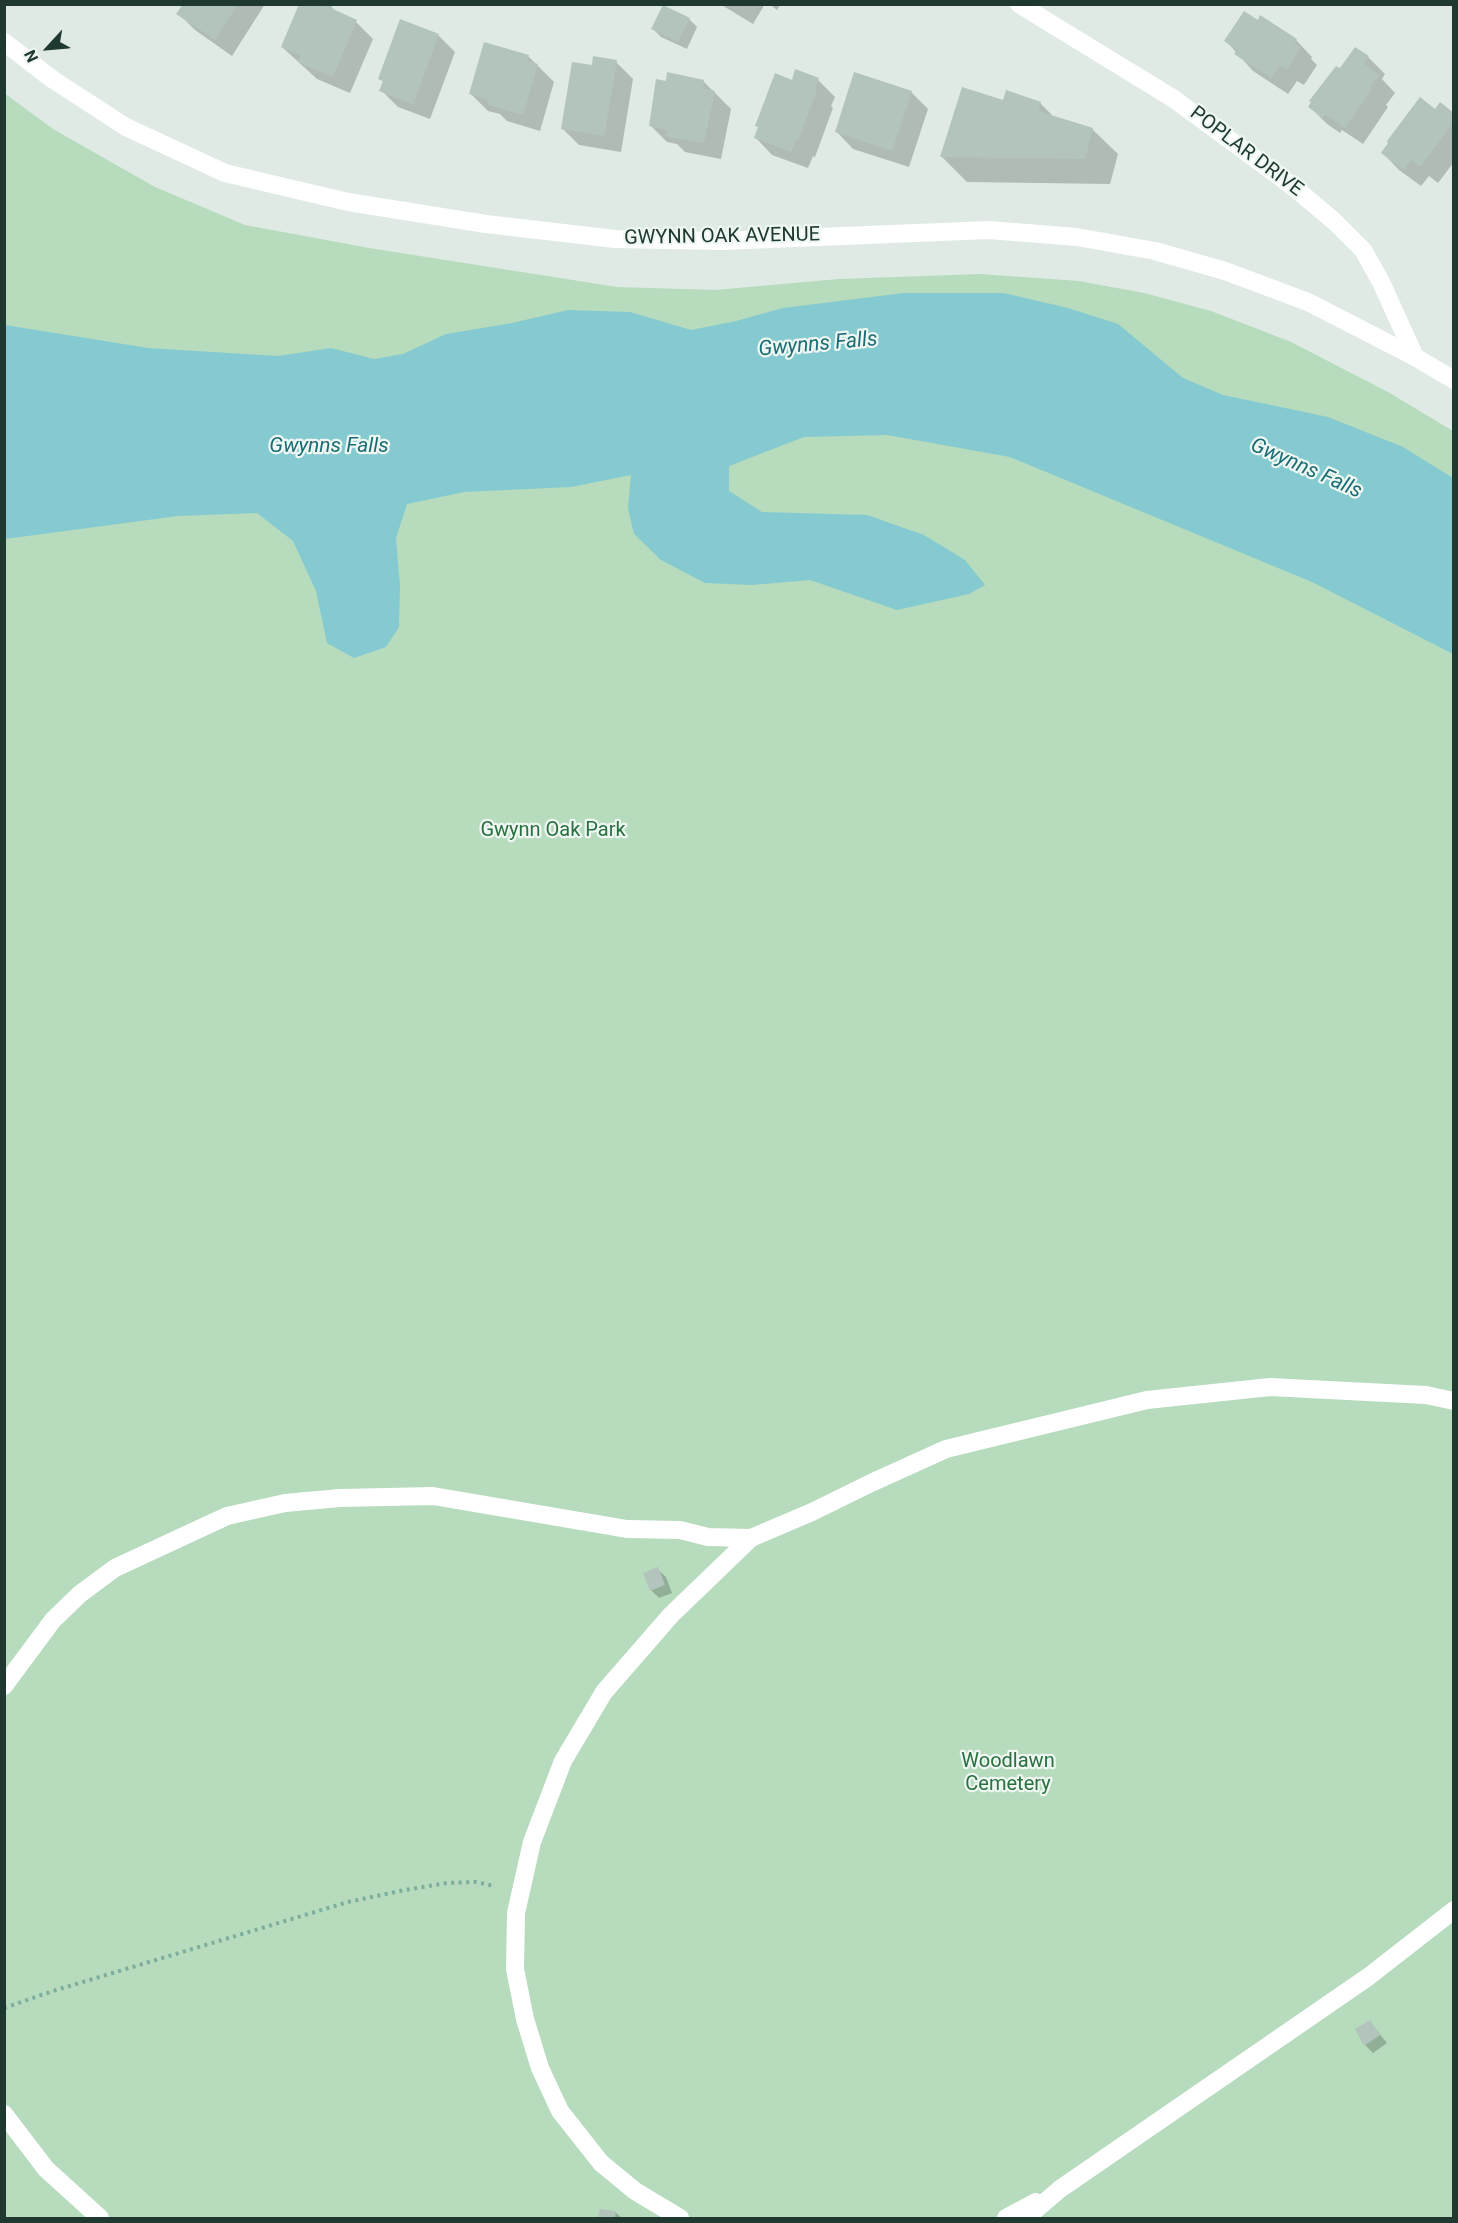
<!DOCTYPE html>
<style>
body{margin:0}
#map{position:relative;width:1458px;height:2223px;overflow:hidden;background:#deeae3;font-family:Roboto,sans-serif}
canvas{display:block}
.frame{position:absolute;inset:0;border:6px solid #203930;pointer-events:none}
.north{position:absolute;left:18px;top:18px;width:60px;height:60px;-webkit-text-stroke:4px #eef7f2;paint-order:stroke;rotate:244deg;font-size:16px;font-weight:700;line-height:24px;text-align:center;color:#203930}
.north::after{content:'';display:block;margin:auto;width:21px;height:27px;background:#203930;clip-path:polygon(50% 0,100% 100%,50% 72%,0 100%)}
</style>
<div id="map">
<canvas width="1458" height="2223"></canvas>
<div class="frame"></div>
<div class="north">N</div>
</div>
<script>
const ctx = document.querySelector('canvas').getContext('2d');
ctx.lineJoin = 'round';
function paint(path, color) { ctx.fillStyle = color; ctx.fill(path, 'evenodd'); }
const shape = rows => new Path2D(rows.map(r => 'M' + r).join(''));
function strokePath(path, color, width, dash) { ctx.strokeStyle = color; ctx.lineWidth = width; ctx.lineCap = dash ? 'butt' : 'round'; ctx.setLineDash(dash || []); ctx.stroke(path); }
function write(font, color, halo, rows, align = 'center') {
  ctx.font = font + ' Roboto,sans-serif'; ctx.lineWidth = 4.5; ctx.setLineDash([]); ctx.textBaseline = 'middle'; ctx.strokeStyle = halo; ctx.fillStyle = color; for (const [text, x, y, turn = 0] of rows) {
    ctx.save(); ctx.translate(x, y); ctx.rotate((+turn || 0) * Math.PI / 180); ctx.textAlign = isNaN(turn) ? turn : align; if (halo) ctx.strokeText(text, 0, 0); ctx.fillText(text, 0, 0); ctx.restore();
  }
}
const green = shape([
 [4,93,53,129,155,187,245,225,369,248,617,287,715,290,839,279,980,274,1079,281,1144,293,1211,311,1291,342,1388,392,1453,431,1453,2218,5,2218]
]);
const water = shape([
 [904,293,1004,293,1068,308,1118,324,1183,378,1223,395,1328,417,1403,447,1453,478,1453,654,1312,582,1010,457,887,435,804,437,729,466,729,491,762,512,867,515,924,535,965,560,985,585,969,594,897,610,810,580,752,585,705,583,661,560,634,534,628,508,631,475,571,487,464,492,407,504,396,538,400,586,399,627,386,647,354,658,327,643,316,591,293,541,257,513,178,516,5,539,5,325,148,348,278,356,331,348,374,359,403,354,446,334,512,323,568,310,630,312,691,330,736,321,783,308]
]);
const shadow = shape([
 [184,4,265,4,232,56,195,30,178,13],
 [300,4,329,4,339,15,356,22,373,39,350,93,317,79,282,47],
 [720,4,765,4,753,24],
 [769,4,781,4,777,10],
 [689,19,697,27,687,49,661,37,653,29],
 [438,35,455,52,430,119,398,107,381,90,384,83,380,78],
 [1296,40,1312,57,1311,59,1317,65,1304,85,1297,81,1288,94,1253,71,1226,41],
 [528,56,554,82,540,131,507,121,500,114,488,111,471,94],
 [1368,57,1385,74,1382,79,1395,93,1386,105,1388,107,1363,144,1342,130,1340,133,1327,124,1310,107,1341,70],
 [616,62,633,79,621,152,579,145,562,128,593,67],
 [818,80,835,97,831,106,833,108,815,157,813,156,808,168,772,155,756,138],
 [703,81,731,109,721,159,685,152,677,144,667,142,650,125,667,83],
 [963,89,1004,102,1040,103,1055,118,1092,129,1118,154,1110,184,967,182,942,157],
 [911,92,928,109,909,167,853,149,837,132],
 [1435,111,1454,114,1454,162,1438,183,1429,176,1421,186,1399,170,1383,153],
 [657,1569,666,1577,672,1593,659,1598,651,1590],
 [1370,2022,1387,2043,1373,2053,1365,2045],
 [601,2210,615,2212,622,2218,600,2218]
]);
const building = shape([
 [183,4,238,4,215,40,176,14],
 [299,4,322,4,357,20,333,77,298,62,301,56,281,47],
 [663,5,690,18,678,42,651,29],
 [1244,11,1258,20,1260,15,1297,39,1294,43,1301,47,1287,70,1280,65,1271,78,1234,54,1237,50,1224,41],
 [400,19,439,34,413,104,379,91,383,81,378,79],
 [484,42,529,55,527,61,538,64,523,115,488,105,489,100,469,94],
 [1355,47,1369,56,1364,64,1379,75,1370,87,1372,89,1345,128,1325,114,1323,118,1308,107,1311,102,1309,101,1336,66,1340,68],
 [593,56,617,60,604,136,561,129,572,62,592,65],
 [795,69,819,78,815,89,817,90,798,141,796,140,791,152,754,138,758,127,755,126,775,73,792,80],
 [667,72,704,80,703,88,715,91,704,143,666,136,667,130,649,126,656,79,666,81],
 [854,72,912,91,892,151,835,132],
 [962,87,1003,100,1006,90,1041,102,1038,111,1093,128,1085,159,940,157],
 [1420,97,1435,109,1440,102,1454,113,1454,122,1420,167,1411,160,1404,170,1381,153,1388,143,1387,141],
 [658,1567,665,1585,650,1591,643,1573],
 [1370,2020,1380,2035,1364,2046,1355,2029],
 [600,2209,616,2211,615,2218,598,2218]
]);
const path = shape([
 [4,2008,53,1991,348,1902,405,1890,447,1883,476,1882,494,1886]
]);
const lane = shape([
 [4,1686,53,1620,80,1594,115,1568,227,1516,285,1503,340,1498,433,1496,627,1529,680,1530,708,1537,751,1538],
 [4,2114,46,2169,100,2218],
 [680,2218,635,2191,601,2163,560,2111,540,2068,525,2019,515,1969,516,1913,532,1842,563,1761,604,1692,671,1615,751,1538,812,1512,871,1483,946,1449,1147,1400,1270,1387,1426,1395,1454,1401],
 [1006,2218,1036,2202],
 [1026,2218,1060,2189,1368,1977,1454,1910]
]);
const street = shape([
 [1019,4,1174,99,1291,185,1334,221,1363,250,1381,282,1415,357]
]);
const secondary = shape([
 [4,42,52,79,126,127,225,173,348,202,486,224,615,239,722,241,989,230,1077,237,1155,251,1225,271,1308,302,1415,357,1454,380]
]);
const streetNames = [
 ["POPLAR DRIVE",1246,152,37],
 ["GWYNN OAK AVENUE",722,237,-1]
];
const parkNames = [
 ["Gwynn Oak Park",553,831],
 ["Woodlawn",1008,1762],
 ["Cemetery",1008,1785]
];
const waterNames = [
 ["Gwynns Falls",818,345,-5],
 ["Gwynns Falls",329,447],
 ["Gwynns Falls",1306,469,24]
];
paint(green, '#b6dbbd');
paint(water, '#85cad0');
paint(shadow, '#0003');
paint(building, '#b3c4bc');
strokePath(path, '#7ead9b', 4, [3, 4.5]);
strokePath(lane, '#fff', 18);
strokePath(street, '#fff', 18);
strokePath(secondary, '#fff', 18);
write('20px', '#203930', '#eef7f2', streetNames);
write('20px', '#2a703f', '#eef7f2', parkNames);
write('italic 21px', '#1a6d74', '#eef7f2', waterNames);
</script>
